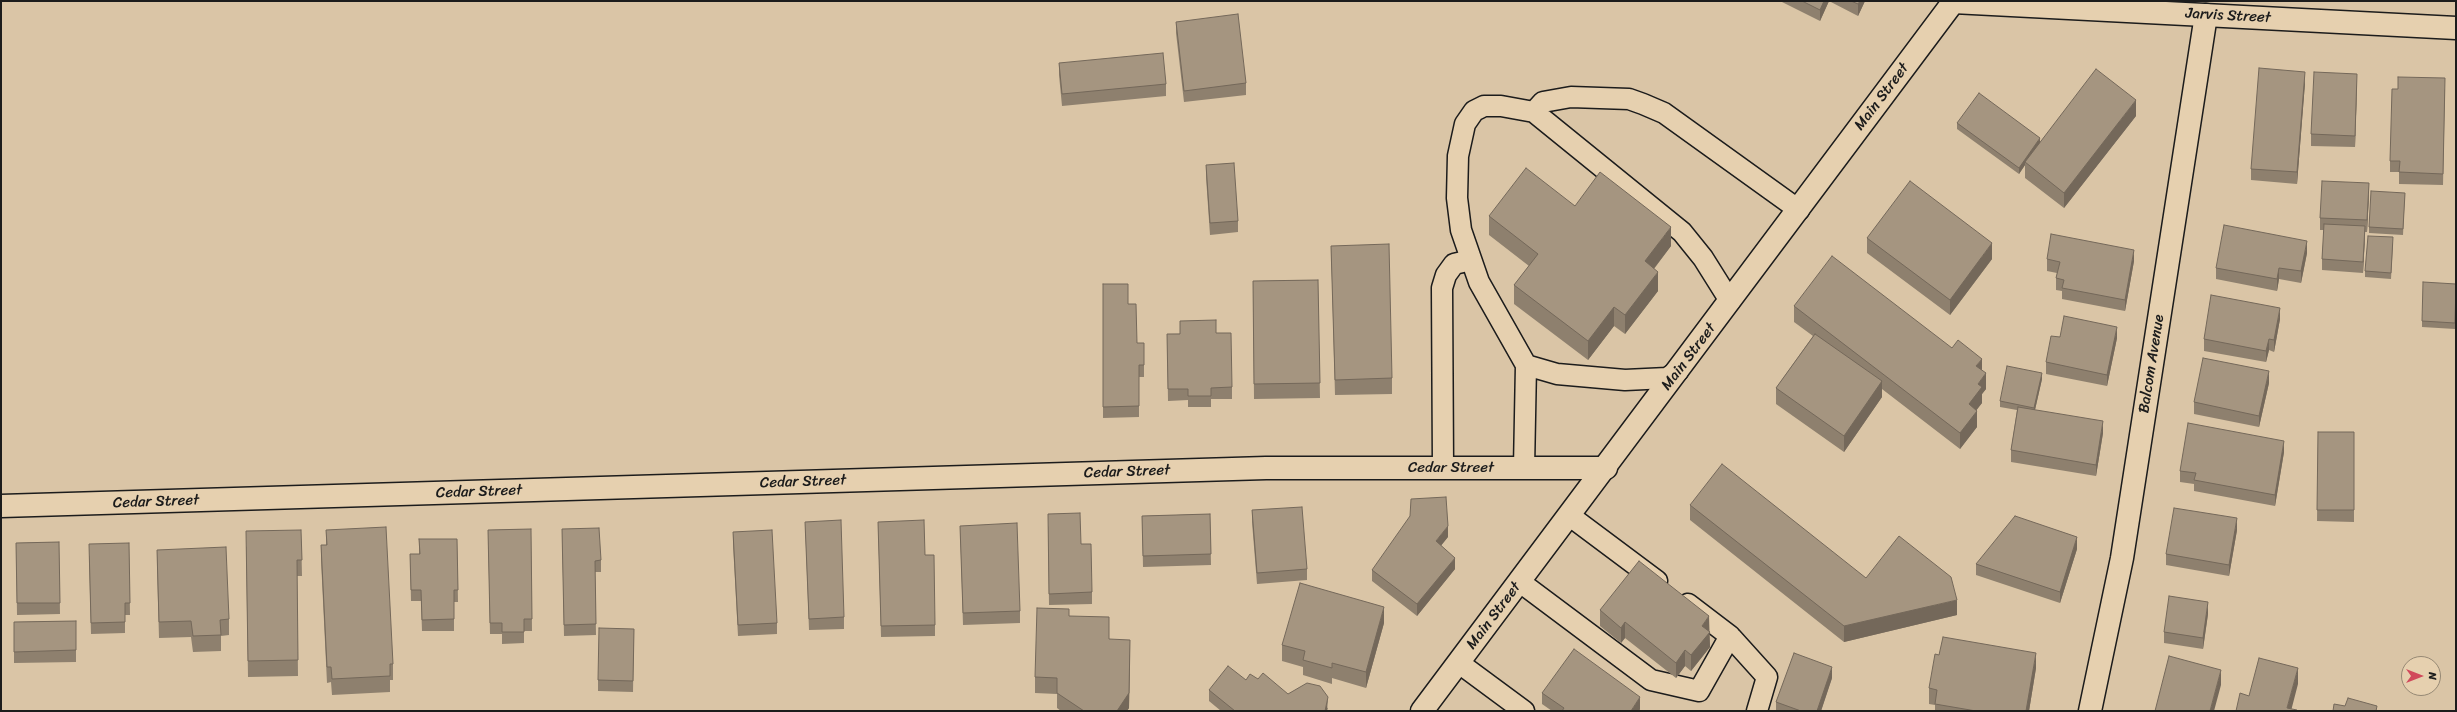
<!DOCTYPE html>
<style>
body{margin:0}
#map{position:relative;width:2457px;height:712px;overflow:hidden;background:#dac5a6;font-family:Sriracha,sans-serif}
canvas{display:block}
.frame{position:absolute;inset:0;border:2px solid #1c1c1c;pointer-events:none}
.north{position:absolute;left:2401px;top:656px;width:40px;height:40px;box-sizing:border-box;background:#e6d0af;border:1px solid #958874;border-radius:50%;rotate:90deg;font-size:11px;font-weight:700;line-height:16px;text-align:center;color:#1c1c1c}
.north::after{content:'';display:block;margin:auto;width:14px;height:18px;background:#d1495b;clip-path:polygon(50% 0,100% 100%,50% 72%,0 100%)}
</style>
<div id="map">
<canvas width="2457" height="712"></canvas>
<div class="frame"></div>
<div class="north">N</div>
</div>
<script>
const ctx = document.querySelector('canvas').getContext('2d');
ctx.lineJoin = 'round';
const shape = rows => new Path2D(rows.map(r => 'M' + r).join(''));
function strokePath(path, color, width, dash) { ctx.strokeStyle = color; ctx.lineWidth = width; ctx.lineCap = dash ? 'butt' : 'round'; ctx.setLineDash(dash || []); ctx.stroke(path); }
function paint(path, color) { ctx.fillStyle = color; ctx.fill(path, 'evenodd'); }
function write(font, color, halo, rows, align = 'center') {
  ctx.font = font + ' Sriracha,sans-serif'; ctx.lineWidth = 4; ctx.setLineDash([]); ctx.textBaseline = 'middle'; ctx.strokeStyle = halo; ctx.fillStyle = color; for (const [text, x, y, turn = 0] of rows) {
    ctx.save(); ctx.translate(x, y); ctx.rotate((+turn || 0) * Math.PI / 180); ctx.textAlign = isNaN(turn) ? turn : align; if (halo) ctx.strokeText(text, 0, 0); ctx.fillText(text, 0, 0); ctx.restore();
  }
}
const lane = shape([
 [1534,112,1543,102,1571,97,1629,99,1643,104,1664,113,1799,210],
 [1526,365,1557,374,1625,380,1667,378,1678,371],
 [1443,468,1442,288,1446,275,1454,264,1471,260],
 [1524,468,1526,365,1479,282,1461,230,1457,198,1458,156,1465,124,1474,111,1484,106,1501,106,1534,112,1682,232,1703,258,1730,301],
 [1570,516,1657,581],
 [1520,582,1651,680,1699,691,1730,636],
 [1688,604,1730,636,1767,677,1757,711],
 [1459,663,1524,711]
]);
const street = shape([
 [1,506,1266,468,1606,468],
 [2090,711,2122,558,2206,15]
]);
const secondary = shape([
 [1953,2,2456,28]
]);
const primary = shape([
 [1422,711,1954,1]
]);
const wall = shape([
 [1780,1,1865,1,1858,16,1829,1,1820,21],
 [1176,22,1246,83,1246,95,1184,102,1176,33],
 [1059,63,1166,84,1166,96,1062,106,1059,75],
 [2305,83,2297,184,2251,180,2251,169],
 [2357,85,2355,147,2311,146,2311,134],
 [2445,89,2443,185,2399,184,2399,172,2390,172,2390,161],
 [2136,116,2064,208,2025,178,2025,165,2019,174,1957,129,1957,123,2040,142],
 [1206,165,1238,221,1238,232,1210,235,1206,177],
 [2405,193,2403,235,2369,233,2369,227],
 [2369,195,2367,232,2365,232,2363,273,2322,270,2322,259,2324,230,2320,230,2320,218],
 [1575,206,1671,246,1654,269,1658,291,1625,334,1614,326,1588,360,1514,304,1514,285,1529,266,1489,235,1489,216],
 [1867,238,1992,259,1950,315,1867,253],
 [2393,243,2391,279,2365,277,2365,271],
 [1331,246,1392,378,1392,394,1335,395],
 [2307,253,2301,283,2279,279,2277,291,2216,279,2216,268],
 [2047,259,2134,261,2125,311,2062,299,2062,291,2056,290,2056,278,2057,273,2047,271],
 [1318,280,1320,398,1254,399,1253,281],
 [1103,284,1128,304,1137,343,1144,343,1144,377,1139,377,1139,417,1103,418],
 [1794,306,1986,389,1982,394,1982,403,1976,410,1977,427,1960,449,1882,389,1882,397,1844,452,1776,404,1776,388,1813,336,1794,322],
 [2456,314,2455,329,2422,327,2422,321],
 [2280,319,2274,352,2269,350,2266,362,2204,351,2204,339],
 [1216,333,1232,387,1232,399,1211,399,1211,407,1188,407,1188,400,1168,401,1167,334],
 [2060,337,2117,338,2107,386,2046,374,2046,362],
 [2042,379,2035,410,2103,433,2096,476,2011,462,2011,450,2017,410,2000,407,2000,401],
 [2269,383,2259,427,2194,414,2194,402],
 [2318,432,2354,432,2354,522,2317,521],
 [2284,452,2275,506,2194,491,2194,484,2180,482,2180,471],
 [1690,505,1866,578,1957,615,1844,642,1690,520],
 [1252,510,1307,569,1307,580,1257,584,1252,522],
 [1210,514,1211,565,1143,567,1142,516],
 [805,522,844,617,844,629,809,630],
 [878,522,925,555,935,625,935,636,881,637],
 [960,526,1020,611,1020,623,963,625],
 [1048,526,1081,544,1092,592,1092,604,1049,605],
 [531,529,532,631,524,631,524,643,502,644,502,634,490,634,488,530],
 [562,529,601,560,601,572,595,572,596,635,564,636],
 [301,530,302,576,297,576,298,676,248,677,246,547],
 [326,530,393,664,393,680,390,680,390,692,332,695,331,682,327,683,321,560,321,545,326,545],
 [2237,530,2229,576,2166,565,2166,554],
 [733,532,777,623,777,634,738,636,733,544],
 [1448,537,1441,545,1455,569,1417,616,1372,581,1372,570],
 [419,539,457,539,458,602,454,602,454,631,422,631,421,601,411,601,410,554,419,554],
 [59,542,60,614,17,615,16,543],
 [129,543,130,615,125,615,125,633,91,634,89,556],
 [2077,549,2060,603,1976,575,1976,564],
 [157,550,229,619,229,635,221,636,221,651,193,652,191,637,159,638,157,565],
 [1600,610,1709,631,1710,647,1691,671,1685,666,1676,678,1625,638,1621,643,1600,626],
 [2208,614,2203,649,2164,643,2164,632],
 [1069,616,1109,639,1130,655,1129,708,1127,711,1061,711,1057,708,1057,694,1035,693,1035,677],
 [76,621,76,662,14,663,14,622],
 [1384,623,1366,688,1332,678,1332,684,1303,675,1303,667,1282,661,1282,645],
 [634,629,633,692,598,691,598,680],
 [2036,668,2029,711,1935,711,1935,705,1929,704,1929,688],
 [1832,678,1821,711,1776,711,1776,702],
 [1246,680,1288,694,1328,708,1327,711,1221,711,1209,701,1209,690],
 [1542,693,1640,709,1639,711,1552,711,1542,704]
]);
const shadedWall = shape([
 [1824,1,1829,1,1820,21,1820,10],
 [1860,1,1865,1,1858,16,1858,4],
 [2305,72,2305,83,2297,184,2297,172],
 [2357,74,2357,85,2355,147,2355,136],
 [2136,100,2136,116,2064,208,2064,193],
 [2040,138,2040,144,2025,162,2025,165,2019,174,2019,168],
 [2369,183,2369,195,2367,232,2367,220],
 [2365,226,2365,238,2363,273,2363,262],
 [1671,227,1671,246,1645,280,1645,261],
 [2307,241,2307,253,2301,283,2301,271],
 [1992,243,1992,259,1950,315,1950,300],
 [2134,250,2134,261,2125,311,2125,300],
 [2279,268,2279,279,2277,291,2277,279],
 [1658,272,1658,291,1625,334,1625,315],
 [1614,307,1614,326,1588,360,1588,341],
 [2280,308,2280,319,2274,352,2274,340],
 [2117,327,2117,338,2107,386,2107,375],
 [2269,339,2269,350,2266,362,2266,351],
 [1982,359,1982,375,1976,366],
 [2269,371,2269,383,2259,427,2259,416],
 [1986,373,1986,389,1982,394,1982,403,1969,420,1969,404,1978,384],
 [2042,373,2042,379,2034,414,2034,408],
 [1882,381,1882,397,1844,452,1844,436],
 [1977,411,1977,427,1960,449,1960,433],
 [2103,421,2103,433,2096,476,2096,465],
 [2284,441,2284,452,2275,506,2275,495],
 [2237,518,2237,530,2229,576,2229,565],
 [1448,526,1448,537,1436,552,1436,541],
 [2077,537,2077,549,2060,603,2060,592],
 [1455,558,1455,569,1417,616,1417,604],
 [1957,600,1957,615,1844,642,1844,626],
 [2208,602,2208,614,2203,649,2203,638],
 [1384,607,1384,623,1366,688,1366,672],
 [1709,616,1710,647,1691,671,1691,655,1702,626],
 [1625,622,1625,638,1621,643,1621,628],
 [1130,640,1129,708,1127,711,1117,711],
 [1685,650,1685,666,1676,678,1676,663],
 [2036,653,2036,668,2029,711,2026,711],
 [1832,667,1832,678,1821,711,1817,711],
 [2298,668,2298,684,2291,711,2287,708],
 [2221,670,2221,685,2214,711,2210,711],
 [1328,697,1327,711,1325,711],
 [1640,697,1640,709,1639,711,1631,711]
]);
const building = shape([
 [1802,1,1824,1,1820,10,1802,1],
 [1851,1,1860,1,1858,4,1851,1],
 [1238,14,1246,83,1184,91,1176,22,1238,14],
 [1163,53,1166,84,1062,94,1059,63,1163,53],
 [2259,68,2305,72,2297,172,2251,169,2259,68],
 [2096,69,2136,100,2064,193,2025,162,2096,69],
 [2314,72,2357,74,2355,136,2311,134,2314,72],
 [2398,77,2445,78,2443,174,2399,172,2400,161,2390,161,2392,89,2398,89,2398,77],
 [1979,93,2040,138,2019,168,1957,123,1979,93],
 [1234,163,1238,221,1210,223,1206,165,1234,163],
 [1526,168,1575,206,1600,172,1671,227,1645,261,1658,272,1625,315,1614,307,1588,341,1514,285,1538,254,1489,216,1526,168],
 [1910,181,1992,243,1950,300,1867,238,1910,181],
 [2322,181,2369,183,2367,220,2320,218,2322,181],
 [2371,191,2405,193,2403,229,2369,227,2371,191],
 [2324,224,2365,226,2363,262,2322,259,2324,224],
 [2224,225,2307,241,2301,271,2279,268,2277,279,2216,268,2224,225],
 [2051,234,2134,250,2125,300,2062,288,2064,280,2056,278,2060,262,2047,259,2051,234],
 [2368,236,2393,237,2391,273,2365,271,2368,236],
 [1389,244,1392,378,1335,380,1331,246,1389,244],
 [1832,256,1952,348,1958,340,1982,359,1976,366,1986,373,1978,384,1982,387,1969,404,1977,411,1960,433,1794,306,1832,256],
 [1318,280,1320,383,1254,384,1253,281,1318,280],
 [2423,282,2456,284,2455,323,2422,321,2423,282],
 [1103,284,1128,284,1128,304,1136,304,1137,343,1144,343,1144,365,1139,365,1139,406,1103,407,1103,284],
 [2211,295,2280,308,2274,340,2269,339,2266,351,2204,339,2211,295],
 [2064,316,2117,327,2107,375,2046,362,2051,336,2060,337,2064,316],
 [1216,320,1216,333,1231,333,1232,387,1211,388,1211,396,1188,396,1188,389,1168,389,1167,334,1180,334,1180,321,1216,320],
 [1815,334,1882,381,1844,436,1776,388,1815,334],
 [2203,358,2269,371,2259,416,2194,402,2203,358],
 [2007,366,2042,373,2034,408,2000,401,2007,366],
 [2018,407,2103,421,2096,465,2011,450,2018,407],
 [2188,423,2284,441,2275,495,2194,480,2196,473,2180,471,2188,423],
 [2318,432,2354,432,2354,510,2317,510,2318,432],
 [1722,464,1866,578,1899,536,1951,577,1957,600,1844,626,1690,505,1722,464],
 [1446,497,1448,526,1436,541,1455,558,1417,604,1372,570,1410,516,1411,499,1446,497],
 [1302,507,1307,569,1257,573,1252,510,1302,507],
 [2174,508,2237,518,2229,565,2166,554,2174,508],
 [1080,513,1081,544,1091,544,1092,592,1049,594,1048,514,1080,513],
 [1210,514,1211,554,1143,556,1142,516,1210,514],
 [2015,516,2077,537,2060,592,1976,564,2015,516],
 [841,520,844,617,809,619,805,522,841,520],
 [924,520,925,555,934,555,935,625,881,626,878,522,924,520],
 [1017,523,1020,611,963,613,960,526,1017,523],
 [386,527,393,664,390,664,390,676,332,679,331,667,327,667,321,545,327,545,326,530,386,527],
 [599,528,601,560,595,561,596,624,564,625,562,529,599,528],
 [531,529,532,619,524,619,524,632,502,632,502,623,490,623,488,530,531,529],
 [301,530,302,560,297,560,298,660,248,661,246,531,301,530],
 [772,530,777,623,738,625,733,532,772,530],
 [419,539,457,539,458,590,454,590,454,619,422,620,421,590,411,590,410,554,420,554,419,539],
 [59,542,60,603,17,603,16,543,59,542],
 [129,543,130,603,125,603,125,622,91,623,89,544,129,543],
 [226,547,229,619,220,620,221,635,193,636,191,621,159,622,157,550,226,547],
 [1639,561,1709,616,1702,626,1710,632,1691,655,1685,650,1676,663,1625,622,1621,628,1600,610,1639,561],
 [1300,583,1384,607,1366,672,1332,663,1332,668,1303,660,1305,651,1282,645,1300,583],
 [2169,596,2208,602,2203,638,2164,632,2169,596],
 [1037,608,1069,609,1069,616,1109,617,1109,639,1130,640,1129,693,1117,711,1084,711,1057,693,1057,678,1035,677,1037,608],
 [76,621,76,650,14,652,14,622,76,621],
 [599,628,634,629,633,681,598,680,599,628],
 [1943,637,2036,653,2026,711,1976,711,1935,704,1937,690,1929,688,1935,654,1939,655,1943,637],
 [1574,649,1640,697,1631,711,1562,711,1564,708,1542,693,1574,649],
 [1794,653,1832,667,1817,711,1801,711,1776,702,1794,653],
 [2169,656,2221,670,2210,711,2155,711,2169,656],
 [2259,658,2298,668,2287,708,2297,710,2296,711,2236,711,2240,693,2249,696,2259,658],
 [1228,666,1246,680,1250,674,1258,679,1263,673,1288,694,1307,683,1320,686,1328,697,1325,711,1235,711,1209,690,1228,666],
 [2348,698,2377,706,2376,711,2333,711,2334,704,2345,706,2348,698]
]);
const streetNames = [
 ["Jarvis Street",2228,16,3],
 ["Main Street",1882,97,-53],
 ["Main Street",1689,357,-53],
 ["Balcom Avenue",2152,364,-81],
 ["Cedar Street",1451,468],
 ["Cedar Street",1127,472,-2],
 ["Cedar Street",803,482,-2],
 ["Cedar Street",479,492,-2],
 ["Cedar Street",156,502,-2],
 ["Main Street",1494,616,-53]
];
strokePath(lane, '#1c1c1c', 23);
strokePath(street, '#1c1c1c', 25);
strokePath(secondary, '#1c1c1c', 25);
strokePath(primary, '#1c1c1c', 25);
strokePath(lane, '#e6d0af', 20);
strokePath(street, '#e6d0af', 22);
strokePath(secondary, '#e6d0af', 22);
strokePath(primary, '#e6d0af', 22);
paint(wall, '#8e806e');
paint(shadedWall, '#74685a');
paint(building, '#a59580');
strokePath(building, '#74685a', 1);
write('15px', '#1c1c1c', '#e6d0af', streetNames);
</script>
